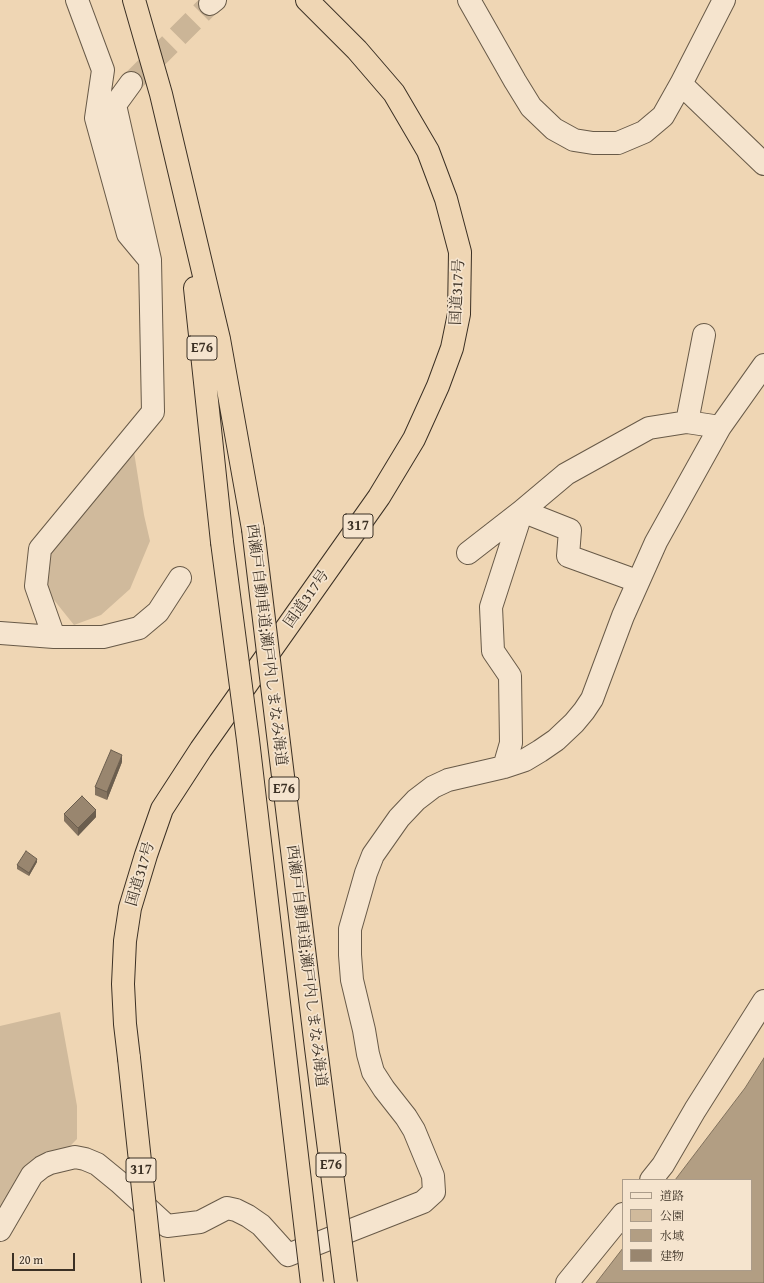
<!DOCTYPE html>
<meta charset="utf-8">
<style>
body{margin:0}
#map{position:relative;width:764px;height:1283px;overflow:hidden;background:#efd6b4;font-family:"Gentium Book Plus","Noto Serif JP",serif}
canvas{display:block}
.legend{position:absolute;left:622px;top:1179px;width:130px;height:92px;box-sizing:border-box;background:#f5e4ce;border:1px solid #ab9c8a;margin:0;padding:5px 7px;list-style:none;font-size:12px;color:#3b3024}
.legend li{display:flex;align-items:center;gap:8px;height:20px}
.legend b{width:20px;border:1px solid #ab9c8a}
.scale{position:absolute;left:12px;top:1253px;width:63px;height:18px;box-sizing:border-box;border:2px solid #3b3024;border-top:0;padding-left:5px;font-size:12px;line-height:14px;white-space:nowrap;color:#3b3024;-webkit-text-stroke:3px #f5e4ce;paint-order:stroke}
</style>
<div id="map">
<canvas width="764" height="1283"></canvas>
<ul class="legend">
<li><b style="height:5px;background:#f5e4ce"></b>道路</li>
<li><b style="height:11px;background:#d0ba9c"></b>公園</li>
<li><b style="height:11px;background:#b29e83"></b>水域</li>
<li><b style="height:11px;background:#99866f"></b>建物</li>
</ul>
<div class="scale">20 m</div>
</div>
<script>
const ctx = document.querySelector('canvas').getContext('2d');
ctx.lineJoin = 'round';
function paint(path, color) { ctx.fillStyle = color; ctx.fill(path, 'evenodd'); }
const shape = rows => new Path2D(rows.map(r => 'M' + r).join(''));
function strokePath(path, color, width, dash) { ctx.strokeStyle = color; ctx.lineWidth = width; ctx.lineCap = dash ? 'butt' : 'round'; ctx.setLineDash(dash || []); ctx.stroke(path); }
function write(font, color, halo, rows, align = 'center') {
  ctx.font = font + ' "Gentium Book Plus","Noto Serif JP",serif'; ctx.lineWidth = 3.5; ctx.setLineDash([]); ctx.textBaseline = 'middle'; ctx.strokeStyle = halo; ctx.fillStyle = color; for (const [text, x, y, turn = 0] of rows) {
    ctx.save(); ctx.translate(x, y); ctx.rotate((+turn || 0) * Math.PI / 180); ctx.textAlign = isNaN(turn) ? turn : align; if (halo) ctx.strokeText(text, 0, 0); ctx.fillText(text, 0, 0); ctx.restore();
  }
}
const green = shape([
 [134,452,144,515,150,541,130,589,101,615,74,625,46,590,49,553],
 [60,1012,77,1106,77,1139,7,1210,0,1214,0,1026]
]);
const water = shape([
 [764,1058,764,1283,596,1283,623,1248,623,1270,751,1270,751,1180,675,1180,745,1088,764,1058]
]);
const minorTunnel = shape([
 [131,83,210,4]
]);
const minor = shape([
 [77,0,103,70,96,118,128,234,148,258],
 [469,0,515,81,531,107,554,129,574,140,593,143,618,143,644,132,663,116,681,84,724,0],
 [210,4,215,0],
 [681,84,764,164],
 [687,422,704,335],
 [468,553,522,511,570,530,568,556,637,581],
 [0,633,54,637,36,586,40,549,153,412,150,260,115,105,131,83],
 [54,637,103,637,139,628,158,612,180,578],
 [504,767,511,743,510,676,493,651,491,607,522,511,566,474,649,428,687,422,720,427],
 [651,1180,663,1165,695,1110,764,1001],
 [0,1230,32,1175,42,1167,50,1163,75,1157,85,1159,97,1164,119,1182,167,1226,200,1222,227,1208,236,1210,248,1216,261,1225,288,1255,423,1202,434,1192,433,1176,414,1130,406,1117,384,1089,373,1072,368,1054,364,1030,352,980,350,955,350,929,366,873,373,855,399,818,416,800,433,787,448,780,504,767,525,760,540,751,556,740,574,723,584,711,592,699,623,616,656,542,720,427,764,365],
 [567,1283,623,1214]
]);
const highway = shape([
 [134,0,161,94,219,339,253,529],
 [195,288,222,542],
 [129,1058,125,1024,123,984,125,941,130,908,146,855,162,809,201,749,379,497,414,439,438,386,452,348,459,314,460,252,446,199,428,151,394,93,357,50,307,0]
]);
const highwayBridge = shape([
 [253,529,316,1048,346,1283],
 [222,542,248,740,312,1283],
 [129,1058,153,1283]
]);
const wall = shape([
 [122,762,107,800,95,795,95,787],
 [64,814,96,817,78,836,64,821],
 [37,862,29,876,17,869,17,865]
]);
const shadedWall = shape([
 [122,755,122,762,107,800,107,792],
 [96,810,96,817,78,836,78,828],
 [37,859,37,862,29,876,29,873]
]);
const building = shape([
 [111,750,122,755,107,792,95,787,111,750],
 [82,796,96,810,78,828,64,814,82,796],
 [26,851,37,859,29,873,17,865,26,851]
]);
const shields = [
 [202,348,30],
 [358,526,30],
 [284,789,30],
 [331,1165,30],
 [141,1170,30]
];
const shieldNames = [
 ["E76",202,348],
 ["317",358,526],
 ["E76",284,789],
 ["E76",331,1165],
 ["317",141,1170]
];
const streetNames = [
 ["国道317号",458,292,-87],
 ["国道317号",307,599,-55],
 ["西瀬戸自動車道;瀬戸内しまなみ海道",266,645,83],
 ["国道317号",141,874,-74],
 ["西瀬戸自動車道;瀬戸内しまなみ海道",306,966,83]
];
paint(green, '#d0ba9c');
paint(water, '#b29e83');
strokePath(water, '#82725d', 1);
strokePath(minorTunnel, '#cbb597', 22, [22, 11]);
strokePath(minor, '#685a48', 24);
strokePath(highway, '#3b3024', 24);
strokePath(minor, '#f5e4ce', 22);
strokePath(highway, '#efd6b4', 22);
strokePath(highwayBridge, '#3b3024', 24, []);
strokePath(highwayBridge, '#efd6b4', 22);
paint(wall, '#84735f');
paint(shadedWall, '#6b5e4e');
paint(building, '#99866f');
strokePath(building, '#6b5e4e', 1);
for (const [x, y, w] of shields) { const box = new Path2D(); box.roundRect(x - w / 2, y - 12, w, 24, 3); ctx.fillStyle = '#f5e4ce'; ctx.fill(box); strokePath(box, '#3b3024', 1); }
write('bold 14px', '#3b3024', null, shieldNames);
write('15px', '#3b3024', '#f5e4ce', streetNames);
</script>
